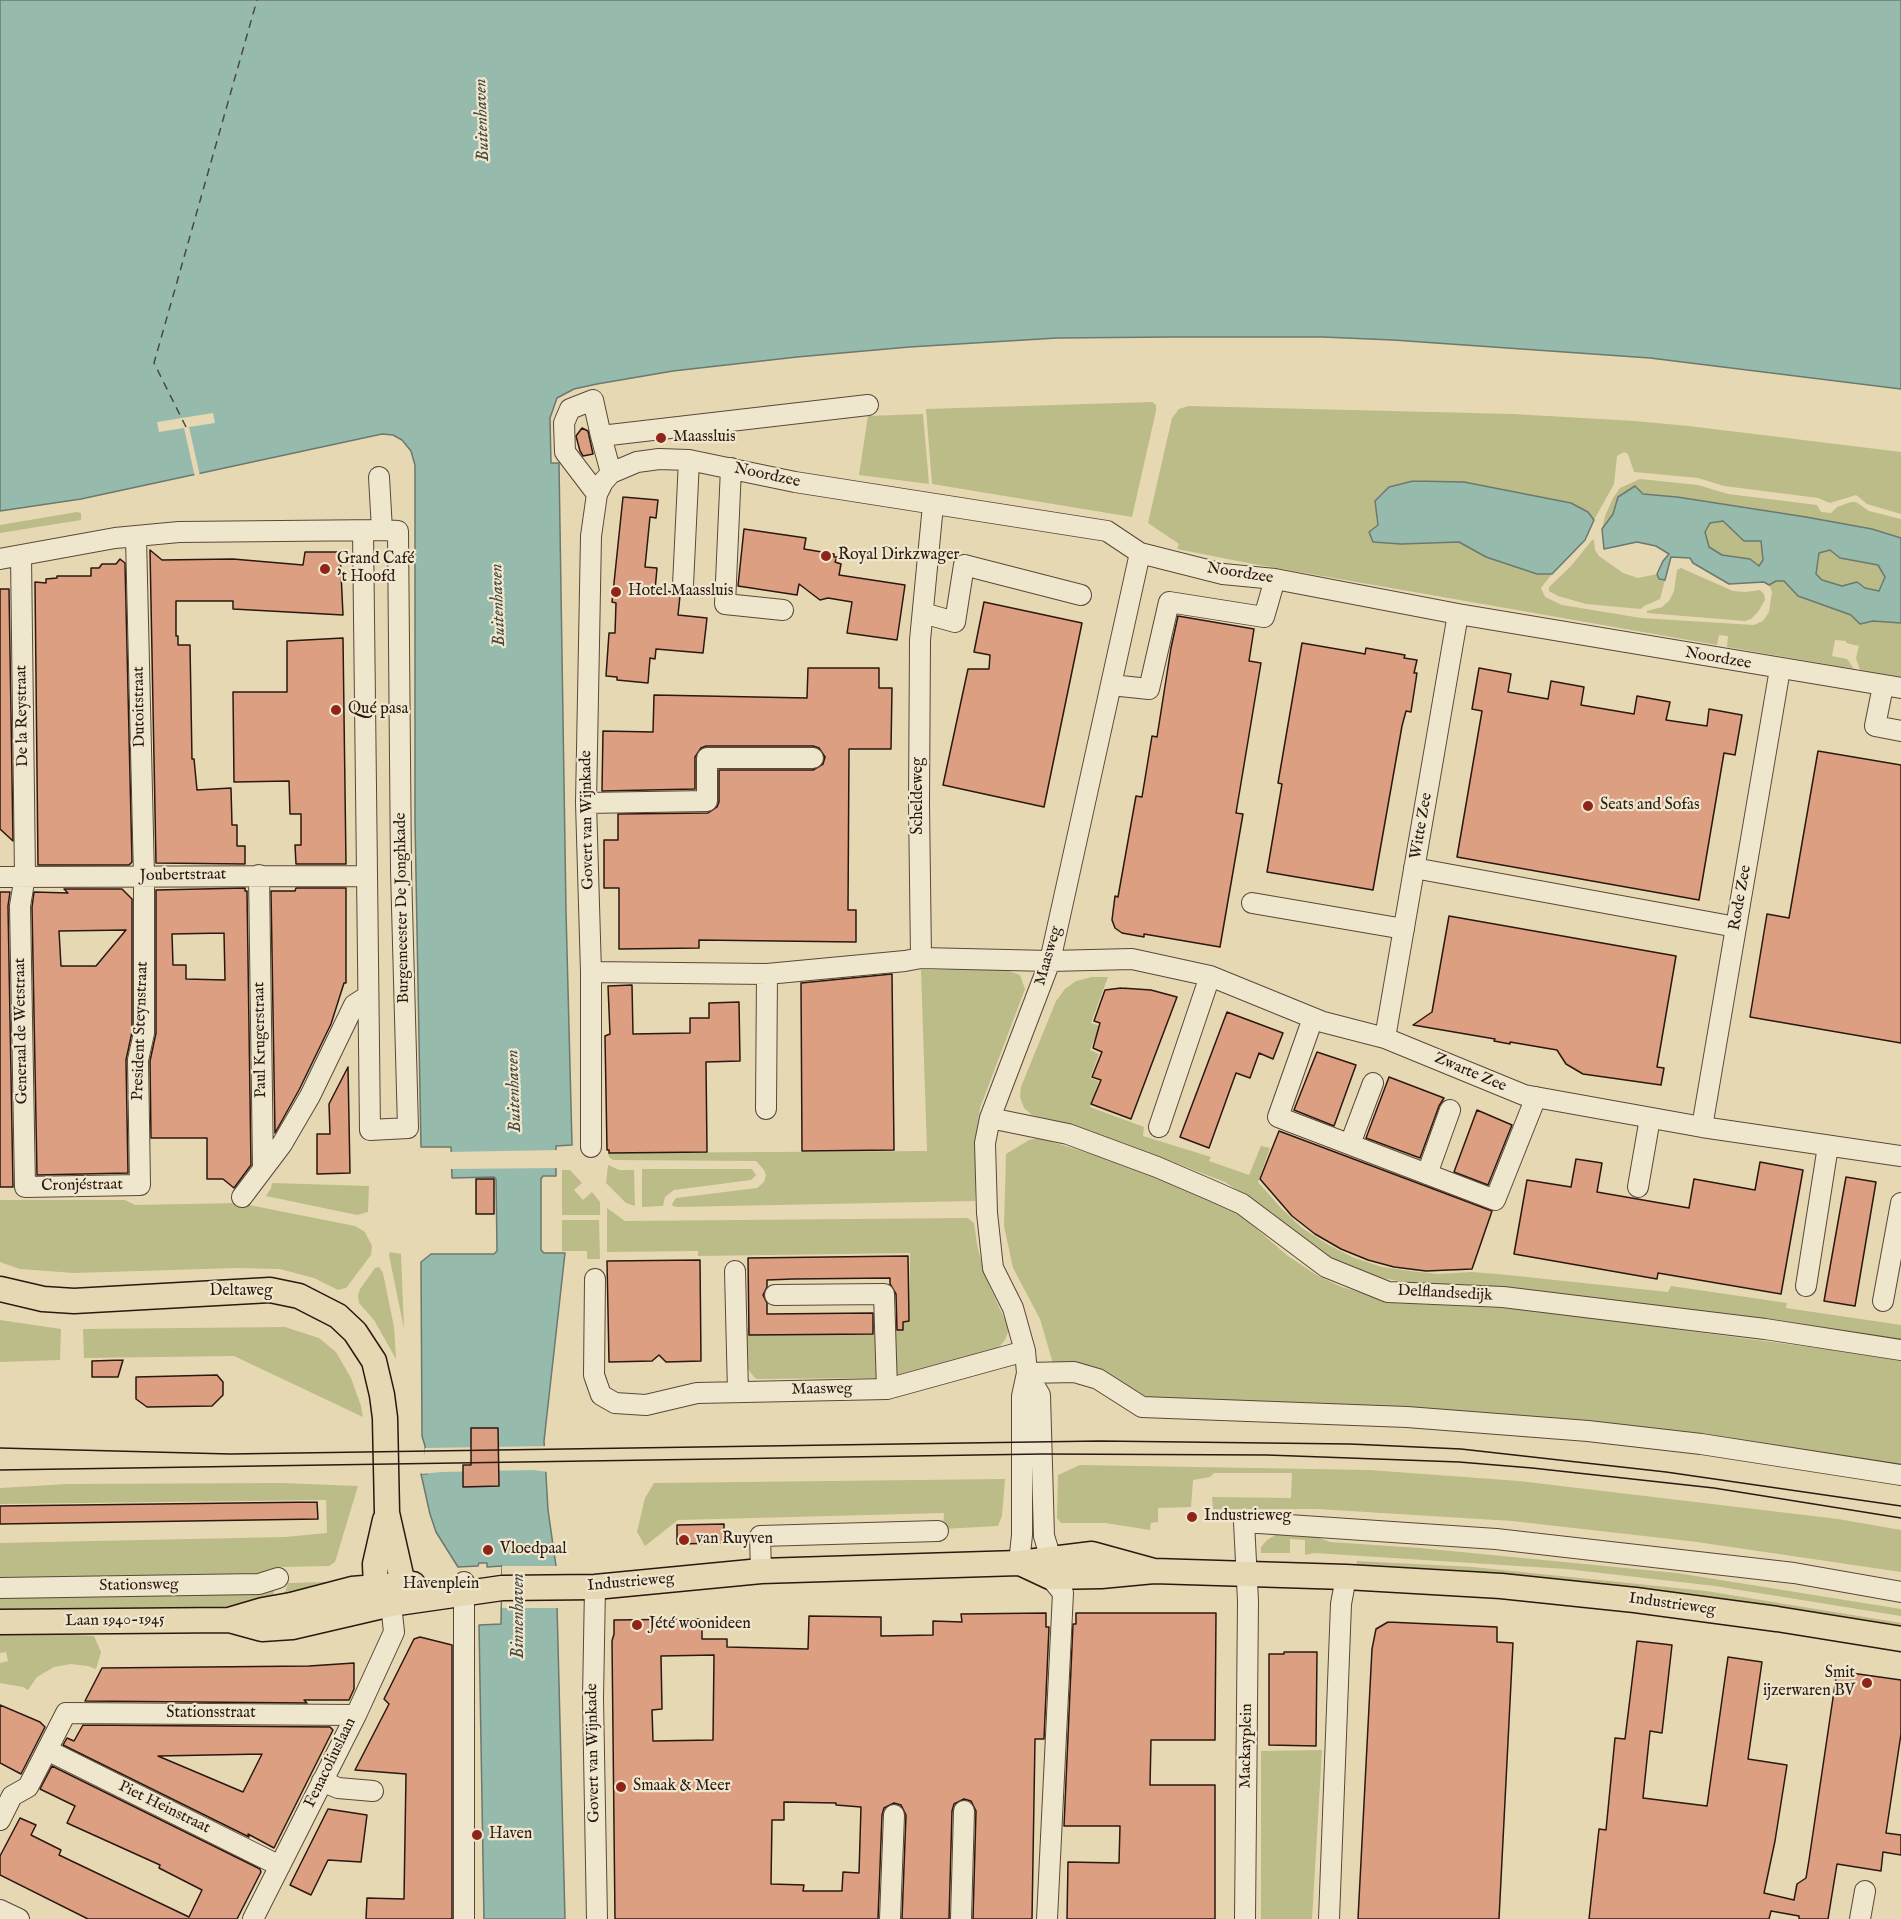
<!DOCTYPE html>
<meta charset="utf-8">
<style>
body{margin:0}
canvas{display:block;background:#e6d8b3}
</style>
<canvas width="1901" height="1919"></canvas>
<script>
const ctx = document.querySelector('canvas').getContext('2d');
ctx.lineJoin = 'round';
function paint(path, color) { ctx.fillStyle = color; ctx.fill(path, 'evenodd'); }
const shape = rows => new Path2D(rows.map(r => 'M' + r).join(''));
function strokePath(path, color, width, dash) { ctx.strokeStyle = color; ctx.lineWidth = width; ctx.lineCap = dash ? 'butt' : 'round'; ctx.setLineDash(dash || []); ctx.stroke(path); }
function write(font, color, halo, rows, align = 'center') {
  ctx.font = font + ' "IM FELL English",serif'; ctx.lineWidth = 4.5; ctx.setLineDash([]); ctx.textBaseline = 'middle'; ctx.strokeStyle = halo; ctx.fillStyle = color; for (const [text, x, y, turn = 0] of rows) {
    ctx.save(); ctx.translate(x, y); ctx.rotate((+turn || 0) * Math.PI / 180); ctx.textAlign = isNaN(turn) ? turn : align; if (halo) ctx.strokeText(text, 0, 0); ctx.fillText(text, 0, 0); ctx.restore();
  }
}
const green = shape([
 [1152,402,1156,405,1156,411,1132,517,932,484,926,409],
 [1188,406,1513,414,1635,421,1689,426,1901,452,1901,514,1867,504,1856,495,1830,503,1818,498,1724,486,1698,478,1634,472,1628,454,1624,452,1617,456,1614,484,1594,520,1587,512,1571,503,1543,499,1378,525,1369,532,1373,542,1401,544,1459,542,1486,557,1537,574,1552,574,1541,588,1545,597,1562,605,1641,618,1754,625,1763,621,1769,612,1772,592,1769,585,1776,581,1785,581,1798,596,1851,615,1860,624,1873,621,1901,623,1901,677,1860,670,1856,658,1859,646,1846,643,1846,641,1835,640,1832,656,1847,659,1854,669,1727,647,1728,636,1719,635,1717,645,1248,563,1177,549,1179,544,1148,523,1172,418,1179,409],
 [923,414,929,484,859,475,868,416],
 [1640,479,1698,485,1728,494,1817,505,1821,512,1831,513,1837,507,1851,502,1856,502,1869,511,1901,519,1901,538,1872,529,1806,517,1677,497,1643,494,1618,497,1613,514,1602,529,1605,516,1613,498,1620,488],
 [77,512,81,513,81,520,0,533,0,525],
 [1723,521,1744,541,1761,541,1763,560,1759,566,1749,559,1722,555,1709,547,1705,532,1710,523],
 [1592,540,1594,540,1595,550,1599,556,1623,573,1638,578,1657,574,1659,579,1665,580,1660,599,1644,606,1641,609,1586,604,1558,596,1549,591,1549,587,1571,566],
 [1830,550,1840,558,1878,565,1885,577,1879,591,1865,588,1857,582,1843,586,1822,580,1816,575,1819,553],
 [1681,568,1733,591,1746,592,1760,590,1764,594,1765,600,1758,612,1751,619,1745,621,1647,613,1647,611,1662,607,1669,601,1674,591,1677,570],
 [1004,969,1020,975,1025,989,980,1108,976,1138,975,1201,677,1207,673,1206,672,1204,676,1198,757,1188,764,1182,766,1175,764,1170,756,1161,613,1160,609,1157,608,1153,927,1151,921,970],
 [1092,977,1108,977,1091,1023,1100,1026,1090,1050,1099,1054,1090,1078,1099,1081,1090,1107,1144,1127,1143,1136,1211,1157,1209,1161,1249,1175,1261,1146,1270,1148,1258,1182,1281,1208,1302,1228,1327,1244,1352,1257,1382,1267,1410,1271,1438,1274,1472,1272,1508,1275,1668,1292,1671,1286,1787,1303,1786,1308,1901,1325,1901,1339,1514,1288,1420,1285,1382,1278,1351,1268,1322,1254,1254,1201,1225,1182,1121,1142,1074,1126,1032,1115,1024,1108,1020,1097,1021,1087,1056,1001,1065,989,1076,981],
 [1040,1138,1122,1164,1205,1197,1239,1214,1288,1256,1318,1276,1342,1287,1395,1303,1522,1309,1901,1359,1901,1469,1711,1441,1157,1406,1054,1367,1040,1319,1013,1268,1004,1226,1006,1154,1029,1140],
 [608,1165,619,1170,634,1170,635,1206,626,1203,606,1183],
 [642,1169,752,1169,756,1175,751,1180,674,1190,665,1197,663,1206,642,1207],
 [562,1170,570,1170,582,1183,574,1190,583,1200,592,1192,600,1202,600,1215,562,1215],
 [272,1183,369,1186,368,1212,357,1215,266,1196,271,1188],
 [0,1200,125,1200,135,1205,239,1203,355,1226,365,1232,372,1246,371,1255,346,1288,338,1290,314,1278,280,1269,237,1268,74,1273,20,1269,0,1262],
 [607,1208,625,1221,968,1218,974,1223,977,1244,984,1274,1009,1329,1005,1340,998,1348,897,1375,874,1378,757,1379,754,1377,746,1366,745,1328,878,1323,879,1314,909,1314,910,1253,698,1256,698,1251,607,1252],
 [562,1220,599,1220,600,1259,587,1259,587,1251,562,1251],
 [390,1252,401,1254,404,1329,389,1255],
 [379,1267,383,1273,394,1327,396,1359,374,1320,359,1303,358,1295,360,1289,375,1268],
 [0,1320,61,1329,60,1360,0,1362],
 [285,1327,319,1338,336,1352,351,1378,361,1406,363,1417,234,1356,84,1358,83,1329],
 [1080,1465,1369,1470,1519,1481,1838,1519,1901,1530,1901,1572,1697,1542,1512,1521,1317,1509,1213,1509,1212,1497,1291,1498,1292,1473,1214,1473,1210,1477,1193,1480,1191,1507,1158,1508,1158,1522,1151,1523,1150,1530,1105,1523,1061,1523,1057,1518,1058,1475],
 [1005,1479,1002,1516,998,1526,943,1529,944,1513,678,1520,645,1546,637,1532,645,1498,654,1483],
 [282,1483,358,1486,335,1562,329,1566,281,1567,271,1601,283,1598,288,1583,326,1582,327,1590,270,1603,207,1608,0,1611,0,1543,285,1537,327,1533,326,1500,0,1504,0,1488,68,1484],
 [1291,1531,1312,1535,1330,1542,1420,1548,1677,1573,1901,1609,1901,1616,1715,1586,1566,1569,1314,1553,1305,1555,1305,1540,1290,1539,1290,1553,1261,1553,1261,1547,1267,1540,1277,1534],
 [1357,1561,1473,1567,1706,1591,1901,1623,1901,1629,1356,1567],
 [56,1634,94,1636,101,1652,96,1669,88,1666,71,1664,54,1667,37,1677,28,1690,23,1687,0,1683,0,1663,8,1661,6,1652,0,1653,0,1635],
 [1322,1750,1312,1919,1261,1919,1261,1751]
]);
const water = shape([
 [0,0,1901,0,1901,389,1650,358,1393,340,1323,337,1171,337,1057,338,909,347,797,357,673,371,597,384,574,389,557,398,550,418,551,463,559,463,566,911,572,1145,556,1146,556,1176,543,1176,541,1179,541,1250,544,1253,565,1253,544,1441,548,1510,556,1566,565,1919,484,1919,479,1625,501,1624,502,1566,487,1567,487,1563,479,1563,478,1566,458,1567,436,1532,430,1514,421,1474,427,1474,425,1446,422,1436,421,1262,431,1254,494,1254,497,1251,496,1179,494,1177,452,1178,451,1147,421,1147,415,821,415,465,411,451,402,440,393,435,382,434,81,499,0,511,0,0],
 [1413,481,1464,482,1571,503,1588,512,1594,520,1585,540,1552,574,1537,574,1486,557,1459,542,1401,544,1373,542,1369,532,1378,525,1375,501,1389,487,1413,481],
 [1635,486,1643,494,1677,497,1806,517,1872,529,1901,538,1901,623,1873,621,1860,624,1851,615,1798,596,1784,581,1776,581,1769,585,1764,582,1729,584,1693,563,1690,558,1671,557,1665,580,1659,579,1657,574,1663,561,1669,554,1656,546,1637,542,1604,549,1602,529,1613,514,1618,497,1635,486],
 [1723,521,1744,541,1761,541,1763,560,1759,566,1750,559,1722,555,1709,547,1705,532,1710,523,1723,521],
 [1830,550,1840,558,1878,565,1885,577,1879,591,1865,588,1857,582,1842,586,1822,580,1816,574,1819,553,1830,550]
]);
const pier = shape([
 [213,413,215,423,189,427,200,476,195,477,184,428,159,432,157,422],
 [559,1150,559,1168,448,1169,448,1152],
 [548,1446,548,1472,533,1470,441,1472,422,1474,421,1471,425,1469,425,1448],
 [502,1566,559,1566,559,1608,502,1608]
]);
const ferry = shape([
 [186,427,154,363,257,0]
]);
const building = shape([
 [582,428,588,431,593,454,583,456,580,451,576,436,582,428],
 [623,497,658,500,656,518,650,517,645,567,657,568,655,590,673,592,680,596,678,615,707,618,703,653,656,649,655,659,650,658,648,683,617,680,617,677,606,676,609,633,615,633,616,603,612,602,623,497],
 [744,529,806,538,804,549,834,554,834,557,837,557,835,562,841,564,839,575,905,585,897,640,847,633,852,602,828,598,820,600,799,584,797,595,738,586,744,529],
 [150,550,162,560,233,559,303,565,305,552,340,552,343,615,233,609,233,601,176,601,176,636,178,636,178,645,190,645,192,759,194,759,197,790,231,788,232,825,237,825,237,846,245,846,245,864,156,863,150,550],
 [120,559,125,563,132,862,129,865,38,865,35,582,46,583,46,579,57,578,57,576,91,576,91,568,99,568,102,564,116,564,120,559],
 [0,589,9,589,13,841,0,829,0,589],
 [984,602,1082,623,1044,807,943,785,968,669,989,669,990,655,974,652,984,602],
 [1178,616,1254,629,1249,661,1261,663,1236,813,1243,814,1220,947,1144,934,1144,937,1122,933,1115,928,1112,920,1115,896,1118,897,1136,796,1142,797,1152,736,1157,737,1171,648,1178,616],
 [343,638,346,864,296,864,295,845,301,845,301,814,290,814,289,781,234,782,233,692,287,692,287,641,343,638],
 [1302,643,1360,653,1365,654,1366,648,1405,655,1404,658,1417,660,1414,673,1417,673,1411,712,1406,711,1402,726,1373,890,1267,872,1282,784,1278,783,1302,643],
 [808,668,879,668,879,688,892,688,891,749,849,749,848,910,856,910,856,942,699,940,699,948,619,949,619,888,604,888,604,840,618,840,618,814,708,813,717,807,719,802,719,770,813,770,823,764,825,757,819,748,813,746,706,746,701,748,695,757,695,789,602,791,603,731,653,732,654,695,807,698,808,668],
 [1479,668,1511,674,1508,692,1548,699,1551,681,1584,687,1581,705,1634,714,1637,696,1670,702,1666,720,1707,726,1709,709,1742,715,1735,755,1724,753,1699,900,1457,857,1482,711,1472,709,1479,668],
 [1818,751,1901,765,1901,1043,1750,1017,1767,914,1789,918,1818,751],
 [245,888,245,891,247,891,251,1165,234,1188,223,1179,207,1179,207,1138,151,1138,150,1061,156,1033,156,890,245,888],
 [224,933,225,980,186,979,186,965,173,965,172,934,224,933],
 [296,888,346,888,346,983,344,983,331,1024,299,1090,275,1133,271,891,295,891,296,888],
 [64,889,122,889,132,899,132,1032,126,1060,128,1173,37,1175,32,907,34,892,68,893,64,889],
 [126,930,96,966,61,966,59,931,126,930],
 [0,892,10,892,8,906,13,1187,0,1187,0,892],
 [1449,916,1676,956,1657,1067,1664,1068,1661,1085,1583,1074,1566,1064,1557,1050,1510,1042,1510,1044,1494,1041,1495,1039,1413,1025,1432,1012,1449,916],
 [892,974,894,1150,802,1151,801,983,892,974],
 [632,985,633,1034,690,1033,690,1018,709,1018,709,1003,739,1002,740,1061,706,1062,707,1152,609,1153,609,1150,607,1150,605,1036,610,1034,608,986,632,985],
 [1121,988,1151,990,1177,997,1131,1119,1091,1104,1101,1080,1092,1077,1102,1052,1093,1048,1100,1023,1094,1021,1105,990,1121,988],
 [1227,1012,1283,1033,1273,1059,1259,1053,1250,1078,1236,1073,1209,1148,1180,1137,1227,1012],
 [1317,1052,1356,1065,1334,1126,1294,1110,1317,1052],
 [348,1067,350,1173,317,1174,317,1134,330,1134,329,1104,348,1067],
 [1389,1077,1444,1098,1439,1106,1420,1158,1366,1138,1389,1077],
 [1477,1110,1512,1125,1488,1185,1454,1172,1477,1110],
 [1279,1131,1492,1211,1472,1269,1426,1271,1394,1267,1368,1260,1341,1249,1315,1234,1292,1216,1260,1179,1279,1131],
 [1576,1159,1602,1163,1597,1192,1689,1208,1694,1179,1755,1190,1760,1162,1803,1170,1781,1294,1658,1273,1657,1279,1514,1254,1527,1180,1571,1187,1576,1159],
 [1846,1177,1876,1182,1855,1306,1824,1301,1846,1177],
 [476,1179,494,1179,494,1214,476,1214,476,1179],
 [908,1256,909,1321,903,1322,903,1330,897,1330,896,1294,890,1284,890,1278,793,1279,767,1280,767,1287,763,1295,767,1303,767,1314,873,1313,873,1334,749,1335,748,1258,908,1256],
 [700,1260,701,1361,666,1362,659,1355,652,1361,609,1362,607,1261,700,1260],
 [123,1360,118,1377,92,1377,92,1361,123,1360],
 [217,1375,223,1382,223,1395,212,1406,147,1407,136,1399,136,1377,217,1375],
 [471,1428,498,1428,499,1486,463,1487,463,1465,471,1465,471,1428],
 [317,1502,318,1519,0,1524,0,1506,317,1502],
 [724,1524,724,1543,677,1544,677,1525,724,1524],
 [1046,1613,1046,1627,1049,1627,1044,1739,1035,1739,1032,1919,973,1919,976,1811,971,1801,964,1799,954,1804,952,1811,949,1919,902,1919,906,1815,901,1805,894,1803,884,1808,882,1815,878,1919,615,1919,612,1641,614,1634,614,1620,702,1619,702,1639,727,1639,727,1647,808,1649,809,1616,881,1617,881,1636,933,1635,933,1621,962,1622,961,1614,1046,1613],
 [714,1655,713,1740,653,1741,652,1710,662,1709,661,1656,714,1655],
 [784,1802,836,1803,836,1805,861,1807,859,1873,843,1872,842,1891,803,1891,804,1885,771,1884,772,1820,784,1820,784,1802],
 [1076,1613,1216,1613,1215,1740,1151,1740,1150,1785,1215,1785,1215,1919,1067,1919,1068,1862,1119,1863,1120,1826,1064,1826,1073,1624,1076,1624,1076,1613],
 [1388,1622,1497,1627,1497,1642,1513,1643,1499,1919,1358,1919,1372,1649,1376,1629,1388,1622],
 [420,1637,452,1645,452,1919,366,1919,367,1898,404,1899,406,1774,355,1770,389,1704,384,1699,414,1639,420,1637],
 [1637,1641,1672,1645,1662,1733,1650,1731,1643,1798,1707,1806,1728,1657,1762,1662,1748,1759,1787,1765,1775,1841,1764,1893,1794,1900,1797,1884,1806,1878,1809,1860,1837,1671,1901,1680,1901,1734,1886,1833,1901,1835,1901,1855,1883,1852,1881,1871,1837,1864,1828,1919,1799,1919,1799,1916,1771,1911,1769,1919,1589,1919,1599,1829,1606,1830,1615,1738,1625,1739,1637,1641],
 [1284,1652,1317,1652,1316,1746,1269,1745,1269,1654,1284,1654,1284,1652],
 [354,1663,354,1689,349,1700,304,1700,307,1703,85,1701,102,1668,309,1666,354,1663],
 [0,1705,40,1722,45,1727,21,1774,0,1763,0,1705],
 [83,1725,330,1727,333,1730,274,1848,248,1834,249,1837,63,1745,67,1738,74,1741,83,1725],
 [262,1754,243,1792,158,1756,262,1754],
 [52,1766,260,1869,261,1872,237,1919,88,1919,0,1875,0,1856,20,1818,36,1825,31,1835,61,1850,59,1855,189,1917,202,1890,159,1868,160,1865,67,1823,75,1806,40,1789,52,1766],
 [328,1809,367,1815,361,1862,328,1860,311,1895,290,1885,328,1809]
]);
const minor = shape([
 [731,468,725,604,783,610],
 [611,473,601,436,868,405],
 [379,477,382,530],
 [597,494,565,452,564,423,570,409,593,400,601,436],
 [933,505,920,640,919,803,921,958,1050,961,1132,959,1210,976,1323,1022,1385,1038,1524,1095,1702,1127,1901,1156],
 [21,556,25,876,20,906,25,1187,140,1185,138,1060,144,1033,144,877,136,537],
 [0,559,115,538,179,532,382,530,398,531,401,870,408,1128,370,1130,363,531],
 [683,585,689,460],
 [923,613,955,622,964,565,1081,595],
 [1111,685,1149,689,1169,602,1264,617,1275,579],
 [1883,686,1875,726,1901,731],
 [586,803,707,801,707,758,813,758],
 [1414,868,1736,927],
 [259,875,263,1168],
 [0,877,366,876],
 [1252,903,1404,929],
 [591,972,767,974,905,961,921,958],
 [1313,1018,1278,1117,1495,1200,1536,1097],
 [1385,1038,1458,614],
 [766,1109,767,974],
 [990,1118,1068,1134,1157,1167,1213,1191,1242,1204,1326,1267,1388,1292,1503,1297,1765,1329,1901,1350],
 [1159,1127,1210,976],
 [1702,1127,1780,669],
 [1350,1144,1373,1083],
 [591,1147,591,972,586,803,591,536,597,494,603,482,611,473,637,462,659,459,689,460,795,482,1107,531,1140,553,1223,574,1275,579,1458,614,1901,688],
 [1427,1174,1450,1110],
 [1638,1187,1650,1118],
 [242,1197,282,1144,310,1096,354,1005,368,996],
 [735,1271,738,1392],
 [595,1279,594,1375,601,1395,615,1403,646,1405,697,1393,887,1389,1025,1351],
 [1806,1286,1828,1146],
 [775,1295,884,1294,887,1389],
 [1883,1301,1901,1203],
 [1027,1373,1074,1372,1098,1379,1142,1407,1407,1417,1588,1431,1701,1444,1901,1475],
 [1027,1373,1040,1395,1044,1536,1051,1559,1050,1577,1063,1593,1047,1919],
 [1019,1563,1022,1535,1022,1396,1027,1373,1025,1351,1013,1308,993,1268,987,1213,985,1143,990,1118,1050,961,1140,553],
 [761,1571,760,1536,938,1531],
 [595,1587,593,1698,597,1919],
 [0,1588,259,1584,278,1578],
 [47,1750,280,1866],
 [322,1781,338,1788,373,1791],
 [0,1820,12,1796,28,1787,66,1713,356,1715],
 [0,1910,19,1919],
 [253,1919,356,1715,394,1632,391,1604],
 [464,1919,464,1582],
 [890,1919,894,1815],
 [961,1919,964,1811],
 [1245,1919,1248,1601,1244,1522,1496,1539,1794,1573,1901,1592],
 [1329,1919,1341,1604,1346,1577],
 [1860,1919,1865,1891]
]);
const major = shape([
 [0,1289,43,1299,74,1301,270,1290,299,1296,338,1316,355,1332,374,1361,382,1395,385,1418,387,1513,403,1584,391,1604],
 [385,1520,375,1564,376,1588,387,1600],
 [1020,1563,1050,1577,1101,1576,1154,1571,1346,1577,1501,1586,1635,1600,1777,1619,1901,1639],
 [229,1620,262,1629,292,1627,391,1604,502,1588,595,1587,761,1571,1019,1563,1092,1554,1154,1571],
 [0,1622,229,1620,263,1610,291,1605,352,1589,413,1584]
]);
const tram = shape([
 [0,1448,230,1454,1100,1441,1350,1444,1461,1449,1666,1472,1901,1506],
 [0,1470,1042,1454,1267,1455,1459,1462,1532,1468,1714,1488,1901,1518]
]);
const markers = [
 [661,438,6,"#8f2418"],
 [826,556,6,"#8f2418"],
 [325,569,6,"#8f2418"],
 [616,592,6,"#8f2418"],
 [336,710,6,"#8f2418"],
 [1588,806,6,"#8f2418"],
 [1192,1517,6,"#8f2418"],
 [684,1540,6,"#8f2418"],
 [488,1550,6,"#8f2418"],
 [637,1625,6,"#8f2418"],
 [1867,1683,6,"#8f2418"],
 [621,1787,6,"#8f2418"],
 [477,1835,6,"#8f2418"]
];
const poiNames = [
 ["Maassluis",673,438],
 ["Royal Dirkzwager",838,556],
 ["Grand Café",337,560],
 ["'t Hoofd",337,578],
 ["Hotel Maassluis",628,592],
 ["Qué pasa",348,710],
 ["Seats and Sofas",1600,806],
 ["Industrieweg",1204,1517],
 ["van Ruyven",696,1540],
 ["Vloedpaal",500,1550],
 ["Jété woonideen",649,1625],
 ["Smit",1855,1674,"right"],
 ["ijzerwaren BV",1855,1692,"right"],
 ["Smaak & Meer",633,1787],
 ["Haven",489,1835]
];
const streetNames = [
 ["Noordzee",767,476,12],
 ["Noordzee",1240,574,9],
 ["Noordzee",1718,659,10],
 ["Dutoitstraat",140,707,-91],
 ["De la Reystraat",23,716,-91],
 ["Scheldeweg",919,796,-90],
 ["Govert van Wijnkade",588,820,-91],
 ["Witte Zee",1422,826,-80],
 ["Joubertstraat",183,876,-1],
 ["Rode Zee",1741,898,-80],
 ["Burgemeester De Jonghkade",403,908,-91],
 ["Maasweg",1049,956,-74],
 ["Generaal de Wetstraat",22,1031,-91],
 ["President Steynstraat",141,1031,-88],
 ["Paul Krugerstraat",261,1040,-91],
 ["Zwarte Zee",1470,1073,23],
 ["Cronjéstraat",82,1186,-1],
 ["Deltaweg",241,1292],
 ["Delflandsedijk",1445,1294,3],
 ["Maasweg",822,1390,-1],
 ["Industrieweg",631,1583,-5],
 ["Havenplein",441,1585],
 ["Stationsweg",139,1586,-1],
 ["Industrieweg",1672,1605,8],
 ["Laan 1940-1945",115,1621,-1],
 ["Stationsstraat",211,1714],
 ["Mackayplein",1247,1746,-89],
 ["Govert van Wijnkade",594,1753,-91],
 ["Fenacoliuslaan",331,1763,-64],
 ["Piet Heinstraat",164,1808,26]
];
const waterNames = [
 ["Buitenhaven",483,120,-92],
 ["Buitenhaven",499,605,-92],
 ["Buitenhaven",515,1091,-92],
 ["Binnenhaven",519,1616,-90]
];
paint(green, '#bcbc88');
paint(water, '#96baac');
strokePath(water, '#6b796e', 1.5);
paint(pier, '#e6d8b3');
strokePath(ferry, '#4b493f', 1.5, [8, 6]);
paint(building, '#dd9f81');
strokePath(building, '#2b1810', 1.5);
strokePath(minor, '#5a4839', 22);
strokePath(major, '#2b1810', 27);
strokePath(minor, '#efe6ce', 20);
strokePath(major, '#e6d8b3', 24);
strokePath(tram, '#2b1810', 1.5);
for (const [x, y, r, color] of markers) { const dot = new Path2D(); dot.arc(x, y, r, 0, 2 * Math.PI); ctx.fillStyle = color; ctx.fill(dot); strokePath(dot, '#efe6ce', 2); }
write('16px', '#2b1810', '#efe6ce', poiNames, 'left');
write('16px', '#2b1810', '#efe6ce', streetNames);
write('italic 18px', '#4b493f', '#efe6ce', waterNames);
</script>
